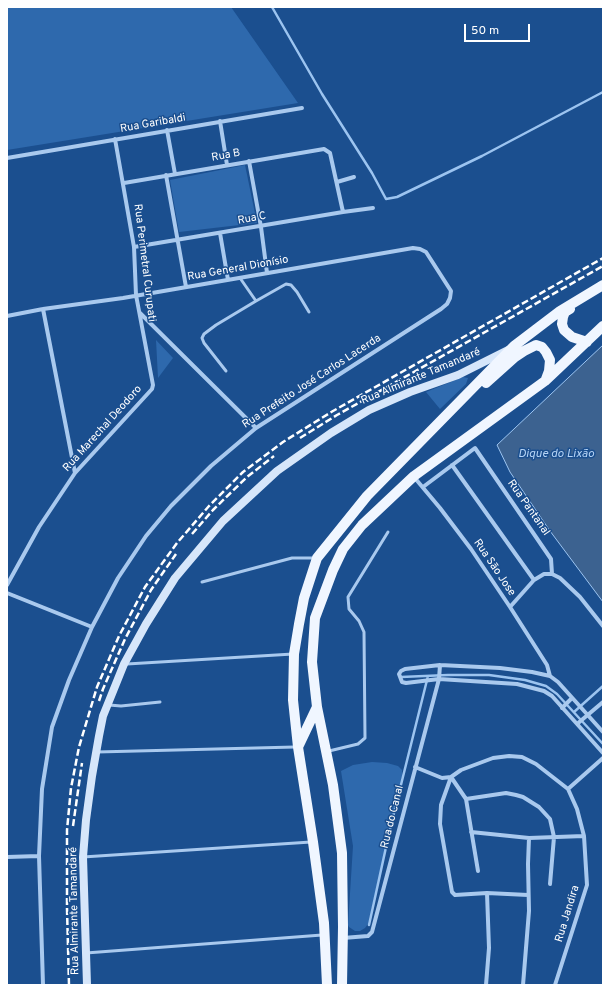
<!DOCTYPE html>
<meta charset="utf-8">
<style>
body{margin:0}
#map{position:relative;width:610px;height:992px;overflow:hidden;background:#1b4f8f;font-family:Overpass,sans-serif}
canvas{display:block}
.frame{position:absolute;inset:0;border:8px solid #fff;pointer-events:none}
.scale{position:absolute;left:464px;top:24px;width:66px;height:18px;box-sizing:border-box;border:2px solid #fff;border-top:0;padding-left:5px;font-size:12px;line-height:14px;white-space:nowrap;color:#fff;-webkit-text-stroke:3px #1b4f8f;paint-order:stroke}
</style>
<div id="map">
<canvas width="610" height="992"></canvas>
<div class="frame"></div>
<div class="scale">50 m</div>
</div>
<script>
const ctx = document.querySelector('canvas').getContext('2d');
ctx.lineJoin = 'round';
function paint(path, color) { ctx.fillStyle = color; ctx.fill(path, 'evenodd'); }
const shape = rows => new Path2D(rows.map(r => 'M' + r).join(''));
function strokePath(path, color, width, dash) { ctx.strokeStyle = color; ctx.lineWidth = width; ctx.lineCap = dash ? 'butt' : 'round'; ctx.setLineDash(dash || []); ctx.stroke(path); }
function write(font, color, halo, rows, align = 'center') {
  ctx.font = font + ' Overpass,sans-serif'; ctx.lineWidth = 3; ctx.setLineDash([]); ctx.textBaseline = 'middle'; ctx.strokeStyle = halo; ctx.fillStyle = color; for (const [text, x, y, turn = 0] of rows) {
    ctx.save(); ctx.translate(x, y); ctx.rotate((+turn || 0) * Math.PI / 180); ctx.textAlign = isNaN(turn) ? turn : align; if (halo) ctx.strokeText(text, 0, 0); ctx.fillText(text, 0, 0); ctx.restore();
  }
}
const green = shape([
 [15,7,231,7,298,103,7,150,7,8],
 [245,165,257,223,179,232,170,180],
 [156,340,173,358,158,378],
 [463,377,468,378,466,384,440,409,426,392],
 [372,762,387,763,398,766,402,770,402,776,368,924,365,928,360,931,355,931,349,927,348,925,353,846,341,771,353,765]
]);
const water = shape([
 [603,345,603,602,550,531,510,472,497,445,603,345]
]);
const stream = shape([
 [272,7,322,94,372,173,386,199,397,197,482,156,603,92],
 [401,677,448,675,489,675,525,680,546,686,557,694,603,744],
 [574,712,603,686],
 [369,925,390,829,428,676]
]);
const lane = shape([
 [256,301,286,284,291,285,297,292,309,312],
 [226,371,204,343,202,338,204,334,216,325,256,301,240,278],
 [202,582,292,558,316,558],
 [127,664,293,654],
 [109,705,121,706,160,702],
 [329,751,358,744,365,738,364,632,359,621,349,609,348,597,388,532],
 [97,752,295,747],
 [83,857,311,842],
 [86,953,322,935]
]);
const street = shape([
 [220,121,227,165],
 [167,130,175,174],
 [7,158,302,108],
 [249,161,261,227,267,273],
 [166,175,186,287],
 [337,182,354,177],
 [124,183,324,149,330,153,343,212],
 [220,233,228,280],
 [134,247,343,212,373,208],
 [43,309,75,473],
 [140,313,256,428],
 [7,316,43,309,123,298,413,248,420,249,426,252,451,291,450,298,447,304,441,309,256,428,211,466,171,506,146,536,118,578,92,627,69,680,52,727,42,789,39,856,43,985],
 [452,465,534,580],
 [414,477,440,508,471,549,510,607,547,665,550,676],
 [423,487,475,448,551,559,552,574],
 [7,585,39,527,75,473,152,389,153,385,136,295,134,247,115,139],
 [7,593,92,627],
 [510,607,534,580,544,574,552,574,560,578,580,597,603,626],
 [562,708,572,698],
 [577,724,603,702],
 [603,732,558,682,550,676,532,672,500,668,440,665,405,669,401,671,399,674,402,682,406,683,439,679,517,684,544,691,552,696,603,753],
 [415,767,442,778,451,777,461,770,493,758,509,756,522,757,536,764,568,789,577,809,584,836,587,885,555,985],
 [451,777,441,805,440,824,452,892,455,895,487,893,528,895],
 [451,777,466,799,478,871],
 [568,789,603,758],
 [466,799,506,793,516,795,523,797,539,807,550,819,554,837,550,884],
 [471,832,529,838,584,836],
 [7,857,39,856],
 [343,938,368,936,372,932,439,679,440,665],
 [486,985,489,948,487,893],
 [523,985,529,911,528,864,529,838]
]);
const secondary = shape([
 [87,985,83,857,86,820,92,776,99,736,103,716,124,664,146,624,175,578,223,521,277,471,331,433,369,410,410,392,458,375,508,350]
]);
const primary = shape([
 [570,309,565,312,563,317,562,324,564,330,572,337,587,342],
 [486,383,515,357,524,351,536,345,542,347,546,352,550,360,549,371,546,379],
 [298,747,317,707],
 [327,985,324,923,313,842,298,747,293,700,294,654,299,624,304,598,317,558,367,496,514,346,560,311,603,285],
 [342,985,343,927,342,853,333,785,317,707,312,662,315,618,333,570,343,549,362,525,414,476,545,381,603,326]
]);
const rail = shape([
 [300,438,337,415,603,266],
 [192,534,213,510,247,477,274,456],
 [99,701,103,689,125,639,151,590,176,554],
 [73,826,82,763],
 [69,985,67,909,67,830,71,788,79,747,97,687,119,636,145,587,177,543,209,506,243,472,283,442,333,411,603,258]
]);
const streetNames = [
 ["Rua Garibaldi",153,124,-10],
 ["Rua B",226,156,-10],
 ["Rua C",252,219,-10],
 ["Rua Perimetral Curupati",144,263,83],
 ["Rua General Dionísio",238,269,-10],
 ["Rua Almirante Tamandaré",421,377,-23],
 ["Rua Prefeito José Carlos Lacerda",312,382,-33],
 ["Rua Marechal Deodoro",103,429,-48],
 ["Rua Pantanal",528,508,55],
 ["Rua Sāo Jose",494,568,56],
 ["Rua do Canal",393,817,-76],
 ["Rua Almirante Tamandaré",75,911,-91],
 ["Rua Jandira",568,914,-73]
];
const waterNames = [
 ["Dique do Lixão",556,455]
];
paint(green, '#2e69ad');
paint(water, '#3c6290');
strokePath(water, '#9cc4f0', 1);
strokePath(stream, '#9cc4f0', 2.5);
strokePath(lane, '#a9c9ee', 3);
strokePath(street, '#a9c9ee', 4);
strokePath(secondary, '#d6e6fa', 8);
strokePath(primary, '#f0f6ff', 10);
strokePath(rail, '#fff', 2.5, [7, 3]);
write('11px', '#fff', '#1b4f8f', streetNames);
write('italic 12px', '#b5d3f5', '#1b4f8f', waterNames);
</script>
